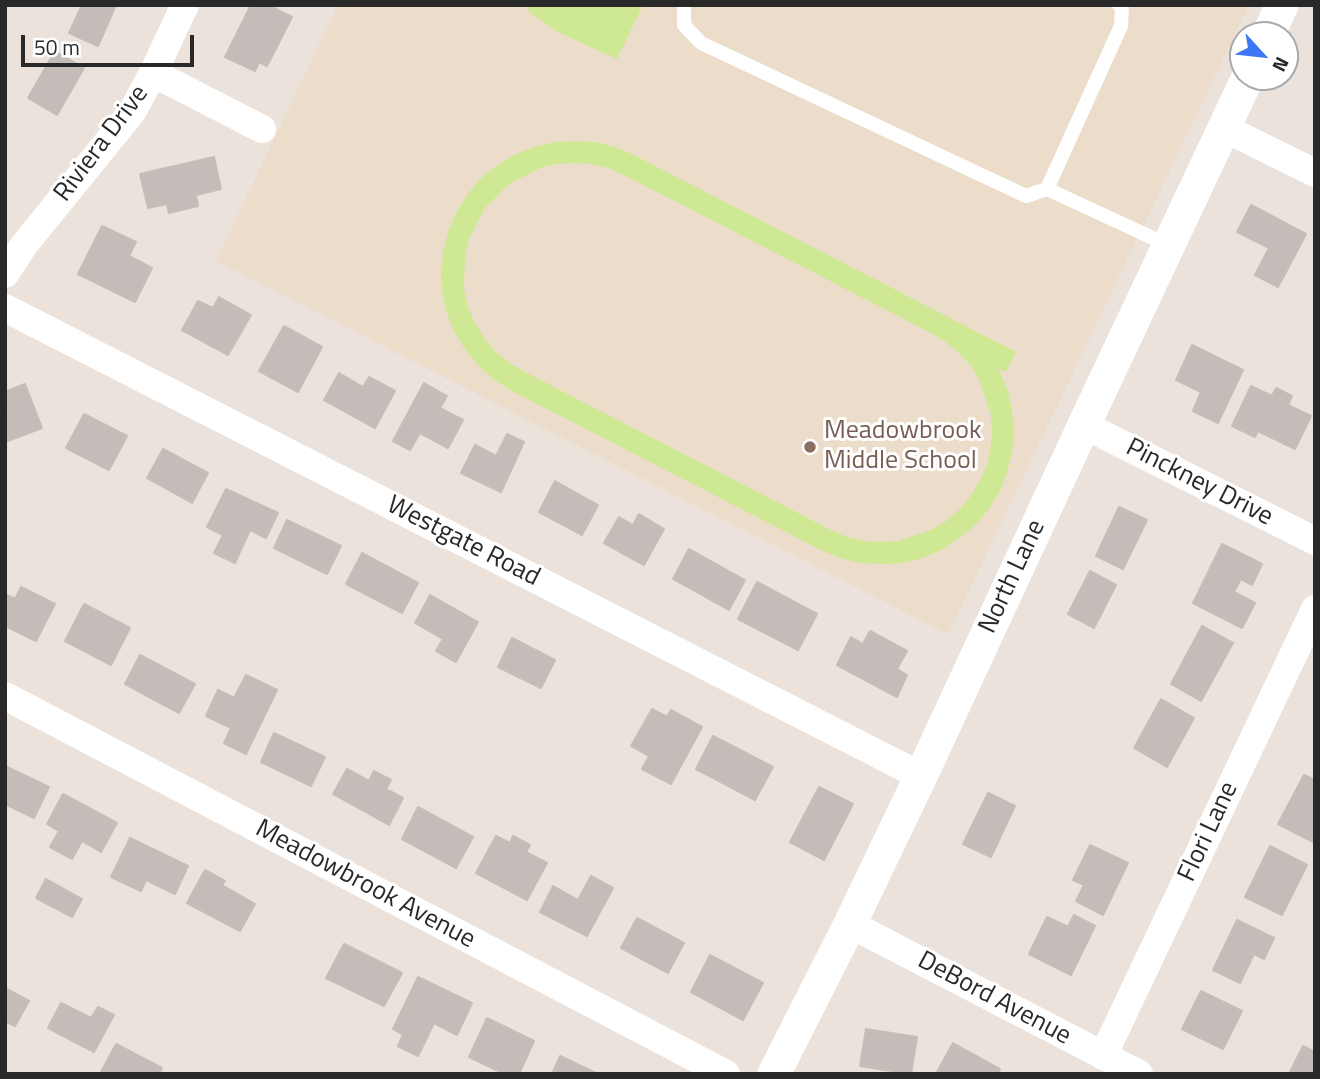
<!DOCTYPE html>
<style>
body{margin:0}
#map{position:relative;width:1320px;height:1079px;overflow:hidden;background:#ebe2db;font-family:"Titillium Web",sans-serif}
canvas{display:block}
.frame{position:absolute;inset:0;border:7px solid #292929;pointer-events:none}
.north{position:absolute;left:1229px;top:21px;width:70px;height:70px;box-sizing:border-box;background:#fff;border:2px solid #a9a9a9;border-radius:50%;rotate:117deg;font-size:19px;font-weight:700;line-height:28px;text-align:center;color:#292929}
.north::after{content:'';display:block;margin:auto;width:24px;height:32px;background:#3e77f5;clip-path:polygon(50% 0,100% 100%,50% 72%,0 100%)}
.scale{position:absolute;left:21px;top:35px;width:173px;height:32px;box-sizing:border-box;border:4px solid #292929;border-top:0;padding-left:9px;font-size:21px;line-height:24px;white-space:nowrap;color:#292929;-webkit-text-stroke:5px #fff;paint-order:stroke}
</style>
<div id="map">
<canvas width="1320" height="1079"></canvas>
<div class="frame"></div>
<div class="north">N</div>
<div class="scale">50 m</div>
</div>
<script>
const ctx = document.querySelector('canvas').getContext('2d');
ctx.lineJoin = 'round';
function paint(path, color) { ctx.fillStyle = color; ctx.fill(path, 'evenodd'); }
const shape = rows => new Path2D(rows.map(r => 'M' + r).join(''));
function strokePath(path, color, width, dash) { ctx.strokeStyle = color; ctx.lineWidth = width; ctx.lineCap = dash ? 'butt' : 'round'; ctx.setLineDash(dash || []); ctx.stroke(path); }
function write(font, color, halo, rows, align = 'center') {
  ctx.font = font + ' "Titillium Web",sans-serif'; ctx.lineWidth = 6; ctx.setLineDash([]); ctx.textBaseline = 'middle'; ctx.strokeStyle = halo; ctx.fillStyle = color; for (const [text, x, y, turn = 0] of rows) {
    ctx.save(); ctx.translate(x, y); ctx.rotate((+turn || 0) * Math.PI / 180); ctx.textAlign = isNaN(turn) ? turn : align; if (halo) ctx.strokeText(text, 0, 0); ctx.fillText(text, 0, 0); ctx.restore();
  }
}
const education = shape([
 [338,5,1249,5,948,634,216,261]
]);
const pitch = shape([
 [524,5,643,5,617,59,558,32,532,14],
 [574,141,595,142,615,147,634,155,1016,352,1006,372,998,368,1008,391,1012,411,1014,433,1012,453,1007,473,999,493,988,510,974,526,958,539,941,550,922,558,902,563,881,564,860,563,840,558,821,550,512,391,494,380,479,366,466,351,455,333,447,314,442,293,441,273,443,252,448,232,456,213,467,195,480,179,496,166,514,155,534,147,554,142],
 [574,163,591,164,608,168,624,175,933,334,947,343,960,354,972,367,980,382,991,415,992,432,990,450,986,467,979,482,970,497,959,510,946,521,931,530,898,541,881,542,864,541,847,537,831,530,523,371,508,362,495,351,484,338,475,323,468,307,464,290,465,256,469,239,485,208,509,184,540,168,557,164]
]);
const building = shape([
 [82,5,116,5,98,46,69,33,82,5],
 [251,5,268,5,292,17,267,66,259,62,255,71,225,57,251,5],
 [55,51,84,68,57,115,28,98,55,51],
 [214,157,221,189,196,195,198,206,169,213,167,204,148,208,140,174,214,157],
 [1251,205,1306,234,1278,287,1255,275,1269,248,1237,232,1251,205],
 [102,226,136,242,129,256,152,268,135,302,78,274,102,226],
 [219,297,251,315,228,355,182,330,198,301,213,308,219,297],
 [284,326,322,347,298,392,259,371,284,326],
 [1192,345,1243,370,1218,423,1193,411,1201,392,1176,380,1192,345],
 [339,373,363,387,369,377,395,391,375,428,324,400,339,373],
 [424,383,447,396,440,408,463,420,448,448,420,433,410,450,393,441,424,383],
 [25,384,42,428,5,442,5,412,8,411,5,402,5,392,25,384],
 [1251,386,1272,396,1276,388,1292,396,1288,405,1311,416,1295,449,1258,431,1255,437,1232,426,1251,386],
 [84,414,127,436,109,470,66,448,84,414],
 [507,434,524,442,501,492,461,473,475,445,496,456,507,434],
 [163,449,208,473,192,503,147,478,163,449],
 [555,481,598,505,582,535,539,512,555,481],
 [226,489,278,513,266,538,250,530,235,563,214,553,223,535,207,527,226,489],
 [1119,507,1147,520,1123,569,1096,556,1119,507],
 [639,514,664,529,644,565,604,543,619,517,633,525,639,514],
 [287,520,341,546,327,574,274,548,287,520],
 [1222,544,1262,564,1252,585,1241,579,1234,592,1255,603,1242,628,1193,603,1222,544],
 [689,549,745,580,729,610,673,579,689,549],
 [362,553,418,583,402,613,346,584,362,553],
 [1090,571,1116,585,1094,628,1068,614,1090,571],
 [757,582,817,614,798,650,738,619,757,582],
 [21,587,55,604,36,641,5,626,5,594,15,599,21,587],
 [430,595,478,622,456,662,436,651,443,639,415,623,430,595],
 [84,604,130,628,111,665,65,641,84,604],
 [1202,626,1233,643,1201,701,1171,684,1202,626],
 [870,631,907,651,897,669,907,675,897,697,837,665,851,637,863,644,870,631],
 [512,638,555,660,541,688,498,667,512,638],
 [140,655,195,684,179,713,125,684,140,655],
 [246,675,277,690,246,754,224,743,231,728,206,716,218,690,234,698,246,675],
 [1161,699,1194,718,1167,767,1134,748,1161,699],
 [652,709,667,717,671,710,702,727,671,784,642,769,649,756,631,746,652,709],
 [274,733,325,757,311,786,261,762,274,733],
 [713,736,773,767,755,800,696,769,713,736],
 [5,766,49,787,34,818,5,804,5,766],
 [347,769,369,781,374,771,391,780,386,789,403,798,389,825,333,794,347,769],
 [1304,775,1315,780,1315,843,1278,824,1304,775],
 [819,787,853,804,824,860,790,842,819,787],
 [988,793,1015,806,991,857,963,844,988,793],
 [63,794,117,823,101,852,82,841,72,859,50,847,59,831,47,824,63,794],
 [418,807,473,837,456,868,402,839,418,807],
 [496,836,510,843,513,836,530,845,526,852,547,863,527,900,476,873,496,836],
 [130,838,188,866,175,894,146,880,141,891,111,877,130,838],
 [1090,845,1128,863,1103,915,1076,901,1084,885,1073,880,1090,845],
 [1270,846,1307,865,1282,915,1245,897,1270,846],
 [205,870,225,881,222,885,255,904,240,931,187,903,205,870],
 [591,876,613,888,587,936,540,912,553,886,578,900,591,876],
 [46,879,82,899,72,917,36,898,46,879],
 [1074,915,1095,926,1071,975,1029,954,1047,917,1068,927,1074,915],
 [637,918,684,943,668,973,621,948,637,918],
 [1237,920,1274,938,1264,959,1254,954,1240,983,1213,970,1237,920],
 [344,944,402,973,384,1006,326,978,344,944],
 [710,955,763,983,743,1020,691,992,710,955],
 [418,977,472,1003,457,1035,434,1023,418,1056,398,1046,403,1035,393,1029,418,977],
 [5,988,29,1001,15,1026,5,1021,5,988],
 [1201,991,1242,1011,1223,1049,1182,1029,1201,991],
 [61,1003,91,1018,98,1007,114,1015,94,1052,48,1028,61,1003],
 [487,1018,534,1041,519,1074,505,1074,469,1057,487,1018],
 [866,1029,917,1037,911,1074,860,1066,866,1029],
 [953,1043,1000,1069,998,1074,941,1074,937,1072,953,1043],
 [116,1044,162,1068,159,1074,104,1074,101,1072,116,1044],
 [1303,1046,1315,1052,1315,1074,1289,1074,1303,1046],
 [560,1056,598,1074,552,1074,560,1056]
]);
const service = shape([
 [684,5,684,25,701,43,1026,196,1047,189,1168,245],
 [1047,189,1121,26,1122,8,1119,5]
]);
const minor = shape([
 [153,73,262,129],
 [1224,128,1315,173],
 [5,274,24,245,132,112,153,73,185,5],
 [5,308,921,776],
 [1084,425,1315,541],
 [5,696,726,1074],
 [850,924,1139,1074],
 [1103,1056,1315,609]
]);
const tertiary = shape([
 [1268,35,1282,5],
 [774,1074,850,924,921,776,1084,425,1248,77]
]);
const markers = [
 [810,447,7,"#8d6e63"]
];
const streetNames = [
 ["Riviera Drive",102,144,-53],
 ["Pinckney Drive",1199,483,27],
 ["Westgate Road",463,542,27],
 ["North Lane",1013,577,-65],
 ["Flori Lane",1209,832,-65],
 ["Meadowbrook Avenue",365,885,28],
 ["DeBord Avenue",994,999,28]
];
const educationNames = [
 ["Meadowbrook",824,432],
 ["Middle School",824,462]
];
paint(education, '#ecddcb');
paint(pitch, '#cfe894');
paint(building, '#c3bcb8');
strokePath(building, '#c6beb5', 2);
strokePath(service, '#fff', 14);
strokePath(minor, '#fff', 28);
strokePath(tertiary, '#fff', 33);
for (const [x, y, r, color] of markers) { const dot = new Path2D(); dot.arc(x, y, r, 0, 2 * Math.PI); ctx.fillStyle = color; ctx.fill(dot); strokePath(dot, '#fff', 2.5); }
write('26px', '#292929', '#fff', streetNames);
write('26px', '#785e54', '#fff', educationNames, 'left');
</script>
